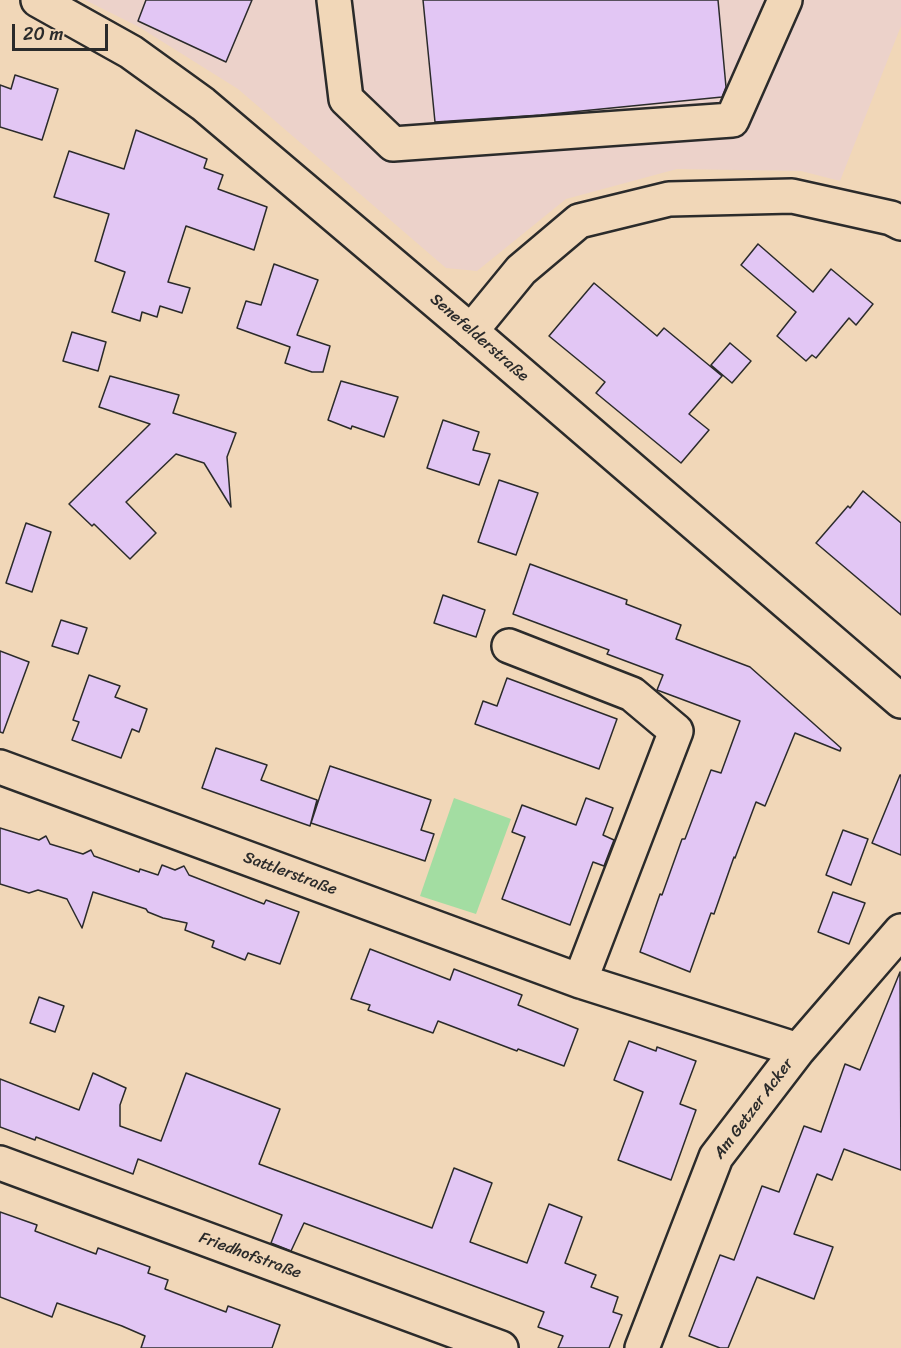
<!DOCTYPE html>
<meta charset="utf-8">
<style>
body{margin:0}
#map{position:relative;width:901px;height:1348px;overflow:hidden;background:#f1d7b8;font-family:Sriracha,sans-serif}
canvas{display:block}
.scale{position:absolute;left:12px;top:24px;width:96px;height:27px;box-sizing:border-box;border:3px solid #2b2b2b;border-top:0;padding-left:8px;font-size:18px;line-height:21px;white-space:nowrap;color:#2b2b2b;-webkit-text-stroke:4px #f1d7b8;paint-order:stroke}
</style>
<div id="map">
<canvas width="901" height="1348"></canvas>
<div class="scale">20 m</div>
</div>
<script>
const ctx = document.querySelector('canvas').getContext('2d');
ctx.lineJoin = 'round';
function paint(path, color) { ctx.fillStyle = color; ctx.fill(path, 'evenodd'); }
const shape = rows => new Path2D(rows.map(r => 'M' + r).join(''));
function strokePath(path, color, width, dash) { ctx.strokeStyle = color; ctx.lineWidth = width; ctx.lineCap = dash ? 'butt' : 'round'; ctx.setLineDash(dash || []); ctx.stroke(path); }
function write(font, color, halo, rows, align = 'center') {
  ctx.font = font + ' Sriracha,sans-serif'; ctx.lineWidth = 4.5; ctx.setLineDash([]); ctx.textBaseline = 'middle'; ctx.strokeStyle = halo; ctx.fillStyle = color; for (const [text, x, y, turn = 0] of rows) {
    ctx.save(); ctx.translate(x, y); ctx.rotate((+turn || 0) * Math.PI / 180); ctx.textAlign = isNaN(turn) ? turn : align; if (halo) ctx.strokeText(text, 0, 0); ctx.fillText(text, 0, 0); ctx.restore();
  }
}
const built = shape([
 [85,0,901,0,901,26,840,181,801,171,677,169,566,199,477,271,446,268,238,89,139,27]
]);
const green = shape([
 [454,798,511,819,476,914,420,896]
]);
const building = shape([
 [146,0,252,0,226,62,138,21,146,0],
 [423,0,718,0,726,87,722,97,541,115,435,122,423,0],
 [15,75,58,89,42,140,0,127,0,85,11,89,15,75],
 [136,130,207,159,204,168,223,175,218,189,267,207,254,250,186,226,168,282,190,288,182,313,160,306,157,317,142,312,140,321,112,312,125,272,95,261,109,214,54,197,69,151,124,169,136,130],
 [758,244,813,292,831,269,873,304,856,325,849,318,816,358,812,355,806,361,777,336,796,312,741,265,758,244],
 [274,264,318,280,297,335,330,346,323,372,312,372,285,363,290,347,237,328,246,301,261,305,274,264],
 [594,283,657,336,664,328,722,376,689,414,709,430,681,463,596,393,605,382,549,336,594,283],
 [72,332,106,342,98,371,63,361,72,332],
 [730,343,751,361,732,383,711,365,730,343],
 [110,376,179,395,173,413,236,433,227,457,231,507,204,463,176,454,126,502,156,533,130,559,94,524,92,526,69,504,150,424,99,407,110,376],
 [341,381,398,397,384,437,352,426,351,429,328,420,341,381],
 [443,420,479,432,473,450,490,454,479,485,427,468,443,420],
 [499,480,538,493,516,555,478,542,499,480],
 [863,491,901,523,901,615,816,543,848,506,850,508,863,491],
 [26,523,51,532,32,592,6,583,26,523],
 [530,564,627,600,626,604,681,625,676,639,750,667,841,748,840,751,795,733,765,806,756,802,735,858,734,857,714,914,711,913,690,972,640,952,660,894,662,895,682,839,685,839,711,770,721,773,740,721,657,690,663,675,607,654,609,650,513,614,530,564],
 [443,595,485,610,476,637,434,623,443,595],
 [61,620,87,628,78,654,52,646,61,620],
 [0,651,29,662,3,733,0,732,0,651],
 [89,675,120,686,115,697,147,709,139,732,132,729,121,758,72,740,79,722,73,720,89,675],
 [507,678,617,719,599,769,475,724,483,701,497,706,507,678],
 [216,748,267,765,261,780,317,800,310,826,202,788,216,748],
 [330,766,431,800,421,830,434,834,425,861,311,823,330,766],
 [900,775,901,775,901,855,872,843,900,775],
 [586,798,613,808,603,835,614,840,604,866,593,862,570,925,502,899,525,837,512,832,522,805,576,825,586,798],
 [0,828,39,840,46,836,50,844,83,854,91,850,94,856,139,872,140,869,158,875,162,865,175,870,184,866,189,875,264,904,266,900,299,912,280,964,248,953,245,960,212,947,214,941,185,930,187,923,163,918,148,912,146,909,93,892,82,928,67,899,38,890,29,893,0,884,0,828],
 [843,830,868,839,851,885,826,875,843,830],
 [833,892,865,903,849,944,818,932,833,892],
 [370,949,450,980,454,969,522,995,518,1005,578,1029,564,1066,518,1049,517,1051,438,1021,433,1033,368,1010,370,1005,351,999,370,949],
 [900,972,901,1170,844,1149,832,1180,817,1174,794,1234,833,1247,814,1299,757,1277,728,1348,720,1348,689,1336,720,1255,734,1260,762,1186,779,1192,804,1126,821,1132,845,1064,860,1070,900,972],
 [39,997,64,1006,55,1032,30,1023,39,997],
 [629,1041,656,1051,657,1047,696,1061,680,1104,696,1110,671,1180,618,1160,643,1092,614,1080,629,1041],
 [93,1073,126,1088,120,1105,120,1126,161,1141,186,1073,280,1109,259,1164,432,1228,454,1168,492,1183,470,1242,527,1263,549,1204,582,1217,565,1263,596,1275,591,1287,618,1297,613,1312,622,1315,609,1348,558,1348,563,1336,538,1327,544,1312,304,1223,291,1251,271,1243,282,1215,138,1159,133,1174,36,1137,35,1140,0,1127,0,1079,79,1110,93,1073],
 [0,1212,37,1225,35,1231,96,1254,98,1248,150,1267,148,1273,168,1280,165,1289,226,1312,228,1306,280,1325,272,1348,141,1348,145,1336,122,1326,57,1303,52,1317,0,1297,0,1212]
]);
const minor = shape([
 [334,0,346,99,393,144,732,120,785,0],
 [471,331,521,270,579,221,669,199,792,196,891,218,901,223],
 [509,646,632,694,676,731,580,981],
 [0,767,580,981,798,1050],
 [0,1163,501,1348],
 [642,1348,716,1157,798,1050,901,931]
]);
const major = shape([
 [38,0,131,52,203,104,471,331,901,701]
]);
const streetNames = [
 ["Senefelderstraße",479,338,41],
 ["Sattlerstraße",290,874,20],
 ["Am Getzer Acker",754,1109,-53],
 ["Friedhofstraße",250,1256,20]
];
paint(built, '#ecd2ca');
paint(green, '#a3dda2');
paint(building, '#e2c6f4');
strokePath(building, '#2b2b2b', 1.5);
strokePath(minor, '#2b2b2b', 38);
strokePath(major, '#2b2b2b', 38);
strokePath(minor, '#f1d7b8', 33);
strokePath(major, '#f1d7b8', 33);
write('16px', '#2b2b2b', '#f1d7b8', streetNames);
</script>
